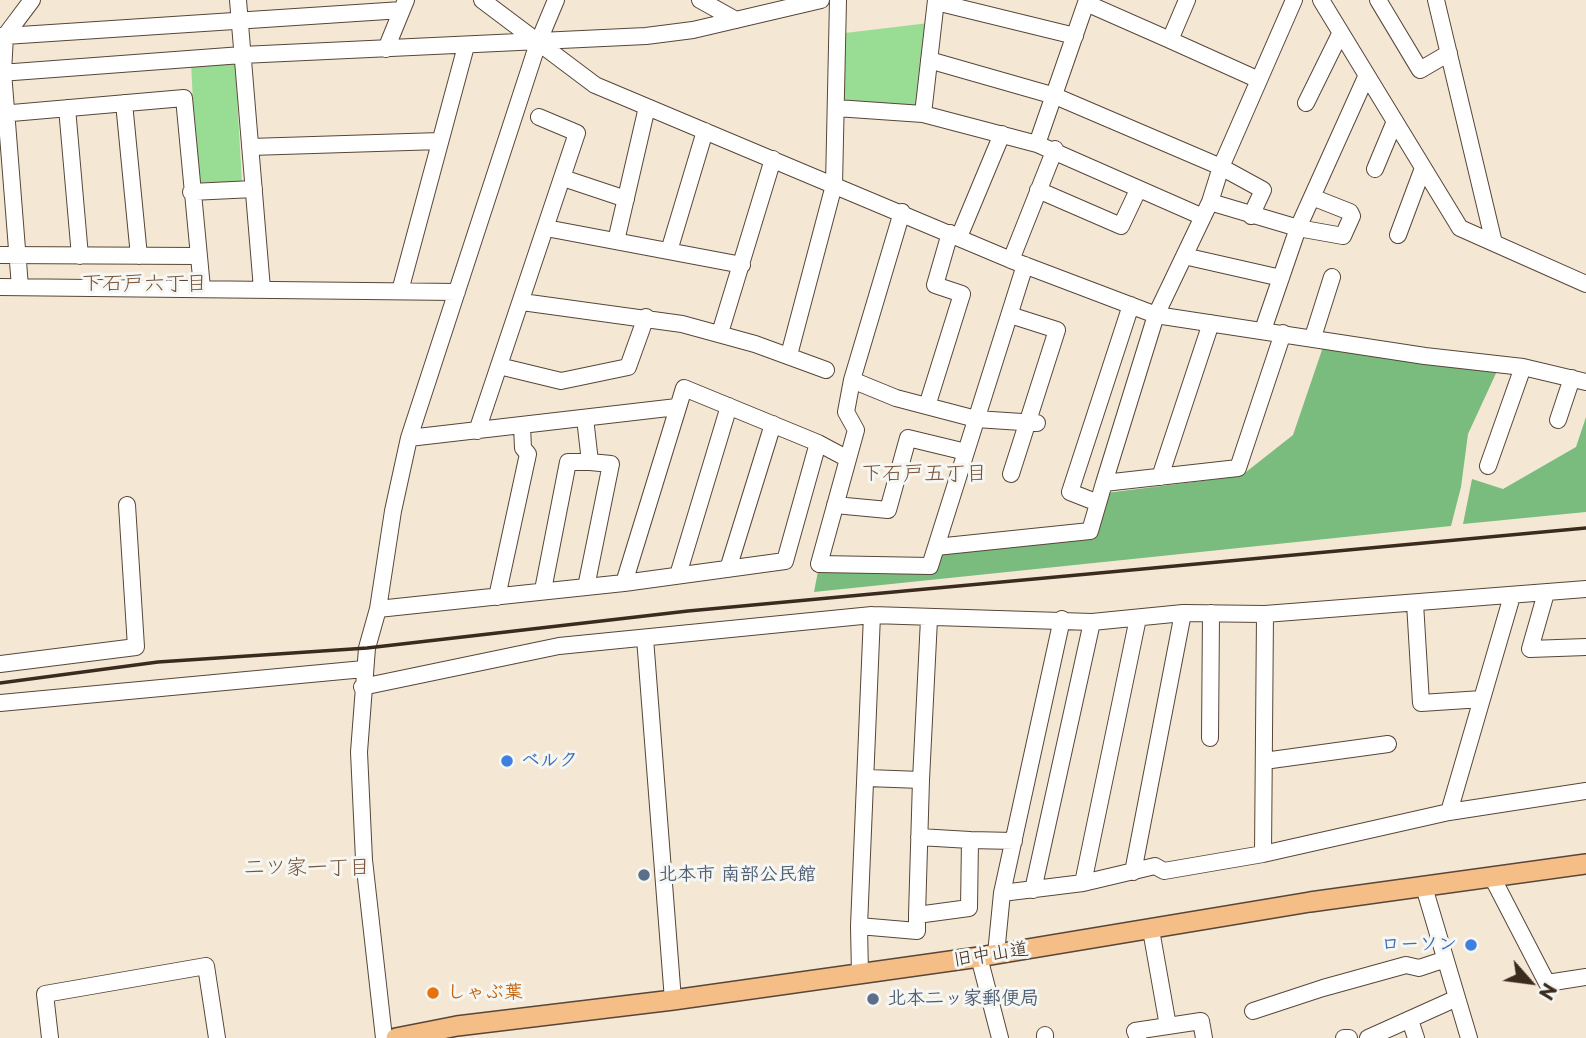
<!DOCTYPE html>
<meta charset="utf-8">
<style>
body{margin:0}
#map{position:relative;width:1586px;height:1038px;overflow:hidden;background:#f4e8d5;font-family:"Playpen Sans",sans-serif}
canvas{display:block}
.north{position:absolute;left:1495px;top:947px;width:70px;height:70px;-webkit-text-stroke:5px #f6f6f2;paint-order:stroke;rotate:118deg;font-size:19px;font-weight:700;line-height:28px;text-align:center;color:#3b2a1e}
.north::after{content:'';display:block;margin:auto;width:24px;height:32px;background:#3b2a1e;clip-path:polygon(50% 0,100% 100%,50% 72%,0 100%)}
</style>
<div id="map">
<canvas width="1586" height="1038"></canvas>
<div class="north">N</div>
</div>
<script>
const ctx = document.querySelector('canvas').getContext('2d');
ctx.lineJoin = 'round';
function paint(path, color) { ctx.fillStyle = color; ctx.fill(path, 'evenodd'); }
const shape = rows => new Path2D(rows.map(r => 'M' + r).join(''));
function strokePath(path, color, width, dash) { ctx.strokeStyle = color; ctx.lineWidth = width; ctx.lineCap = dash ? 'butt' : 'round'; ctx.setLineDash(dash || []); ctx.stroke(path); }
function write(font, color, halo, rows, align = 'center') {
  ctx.font = font + ' "Playpen Sans","Klee One",sans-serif'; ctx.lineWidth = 6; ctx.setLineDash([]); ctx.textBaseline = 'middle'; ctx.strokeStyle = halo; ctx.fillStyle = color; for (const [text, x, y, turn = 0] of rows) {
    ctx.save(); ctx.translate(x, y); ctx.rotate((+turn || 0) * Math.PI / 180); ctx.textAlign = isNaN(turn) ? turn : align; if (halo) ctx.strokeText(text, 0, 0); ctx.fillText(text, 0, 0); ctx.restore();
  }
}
const green = shape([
 [929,23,919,103,915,107,850,105,845,100,845,33],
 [235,62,242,182,197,183,191,63]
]);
const forest = shape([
 [1323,347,1498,369,1468,434,1461,487,1451,526,814,592,819,566,936,565,944,545,1095,534,1106,493,1241,476,1293,435],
 [1586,417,1586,512,1463,524,1472,479,1503,489,1576,447]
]);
const minor = shape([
 [238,0,262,289],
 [482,0,595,85,1011,260,1156,315,1425,356,1523,367,1586,382],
 [700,0,736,20],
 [1187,0,1170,40,1259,80],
 [1321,0,1460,228,1586,284],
 [1378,0,1420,70,1449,53],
 [1436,0,1494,243],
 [936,2,1075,36],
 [1086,3,1170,40],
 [0,36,5,36,32,0],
 [386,49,406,0],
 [929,60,1055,96,1221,167,1263,190,1251,216],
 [0,73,242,55,646,36,693,30,821,0],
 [124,103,139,256],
 [1306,103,1340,34],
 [67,108,80,256],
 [836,108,923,114,1037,144,1203,217],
 [0,114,184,98,202,288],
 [923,114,936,0],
 [1037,144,1087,0],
 [250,147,440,141],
 [1375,169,1395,121],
 [563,178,626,199],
 [1038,190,1121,226,1138,190],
 [191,192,254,189],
 [1210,202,1298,228,1343,236,1352,216,1350,212,1312,197],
 [902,212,852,380,846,412,856,430,819,564,930,566,1025,265],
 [546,228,742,265],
 [1398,235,1423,168],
 [959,237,1002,134],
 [616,241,647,107],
 [669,251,705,131],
 [0,255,198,256],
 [1184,256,1281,278],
 [1011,260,1055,149],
 [0,287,457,292],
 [20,287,3,72,5,36,402,10],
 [400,291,466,46],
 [522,302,682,324,755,344,826,370],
 [1010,315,1057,330,1011,474],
 [1263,330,1298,228,1366,77],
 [720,333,773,159],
 [1313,337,1332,277],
 [789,355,834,185,838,0],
 [499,366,561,381,628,367,646,317],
 [852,380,896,398,976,419,1037,423],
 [927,406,962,294,935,285,950,233],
 [585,418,590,462,611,464,586,587],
 [1558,420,1572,378],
 [477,431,577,133,539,117],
 [409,438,677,407],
 [1488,466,1523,367],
 [1160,477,1211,323],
 [1104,483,1156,315,1210,202,1221,167,1294,0],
 [1098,503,1070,492,1131,305],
 [835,505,888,510,908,438,966,452],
 [936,547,1090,531,1104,483,1238,468,1283,333],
 [728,569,773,424],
 [678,575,729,406],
 [624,583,684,388,818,443,848,459],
 [543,590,568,462,590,462],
 [1546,593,1530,649,1586,647],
 [497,597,528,454,523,448,522,426],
 [1415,603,1421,703,1482,699],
 [378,609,624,583,785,561,818,443],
 [645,638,673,1000],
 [0,664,136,647,127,505],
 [362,687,559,646,872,615,1092,622,1183,613,1265,614,1586,589],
 [0,703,364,669],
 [1210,738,1211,613],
 [1264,761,1388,744],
 [867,778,921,780],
 [1449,812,1512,596],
 [919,837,970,840,969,908,917,915,921,780,929,619],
 [970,840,1014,841],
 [1263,854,1265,614],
 [1133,872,1183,613],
 [1492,877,1547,983,1586,977],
 [1083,883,1138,618],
 [1424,887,1469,1038],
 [1033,890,1092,622],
 [1002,893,1062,619],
 [859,926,917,931,917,915],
 [1151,930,1168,1026],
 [996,954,1002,893,1083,883,1155,866,1164,871,1263,854,1449,812,1586,791],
 [979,957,1000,1038],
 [860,974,859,926,872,615],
 [1253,1011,1323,988,1406,965,1419,968,1443,960],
 [1410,1020,1416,1038],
 [1045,1035,1045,1038],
 [50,1038,45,994,206,966,217,1038],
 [384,1038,364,860,359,752,367,648,378,609,393,511,409,438,538,43,556,0],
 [1138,1038,1135,1031,1201,1021,1204,1038],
 [1344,1038,1349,1038],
 [1368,1038,1457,998]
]);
const major = shape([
 [396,1038,457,1026,673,1000,979,957,1310,902,1586,864]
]);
const rail = shape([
 [0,683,158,662,367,648,688,611,1586,528]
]);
const markers = [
 [507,761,7,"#3f7fe0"],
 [644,875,7,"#5c6f8a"],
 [1471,945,7,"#3f7fe0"],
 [433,993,7,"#e8710a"],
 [873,999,7,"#5c6f8a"]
];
const shopNames = [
 ["ベルク",521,761],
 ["ローソン",1457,945,"right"]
];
const serviceNames = [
 ["北本市 南部公民館",658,875],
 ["北本二ッ家郵便局",887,999]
];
const streetNames = [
 ["旧中山道",991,955,-9]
];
const foodNames = [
 ["しゃぶ葉",447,993]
];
const neighbourhoodNames = [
 ["下石戸六丁目",144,284],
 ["下石戸五丁目",924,474],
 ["二ツ家一丁目",307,868]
];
paint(green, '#99dd95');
paint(forest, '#7abc7e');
strokePath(minor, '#574639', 18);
strokePath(major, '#574639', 22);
strokePath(minor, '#fff', 16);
strokePath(major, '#f6be87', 19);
strokePath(rail, '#3b2a1e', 3.5);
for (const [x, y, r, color] of markers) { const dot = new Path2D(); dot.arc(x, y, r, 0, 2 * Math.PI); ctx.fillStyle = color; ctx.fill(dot); strokePath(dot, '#f6f6f2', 2.5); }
write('bold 19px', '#366cbe', '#f6f6f2', shopNames, 'left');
write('bold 19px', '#4e5e75', '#f6f6f2', serviceNames, 'left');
write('19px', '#3b2a1e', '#f6f6f2', streetNames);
write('bold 19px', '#c56008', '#f6f6f2', foodNames, 'left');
write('21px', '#765238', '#f6f6f2', neighbourhoodNames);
</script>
